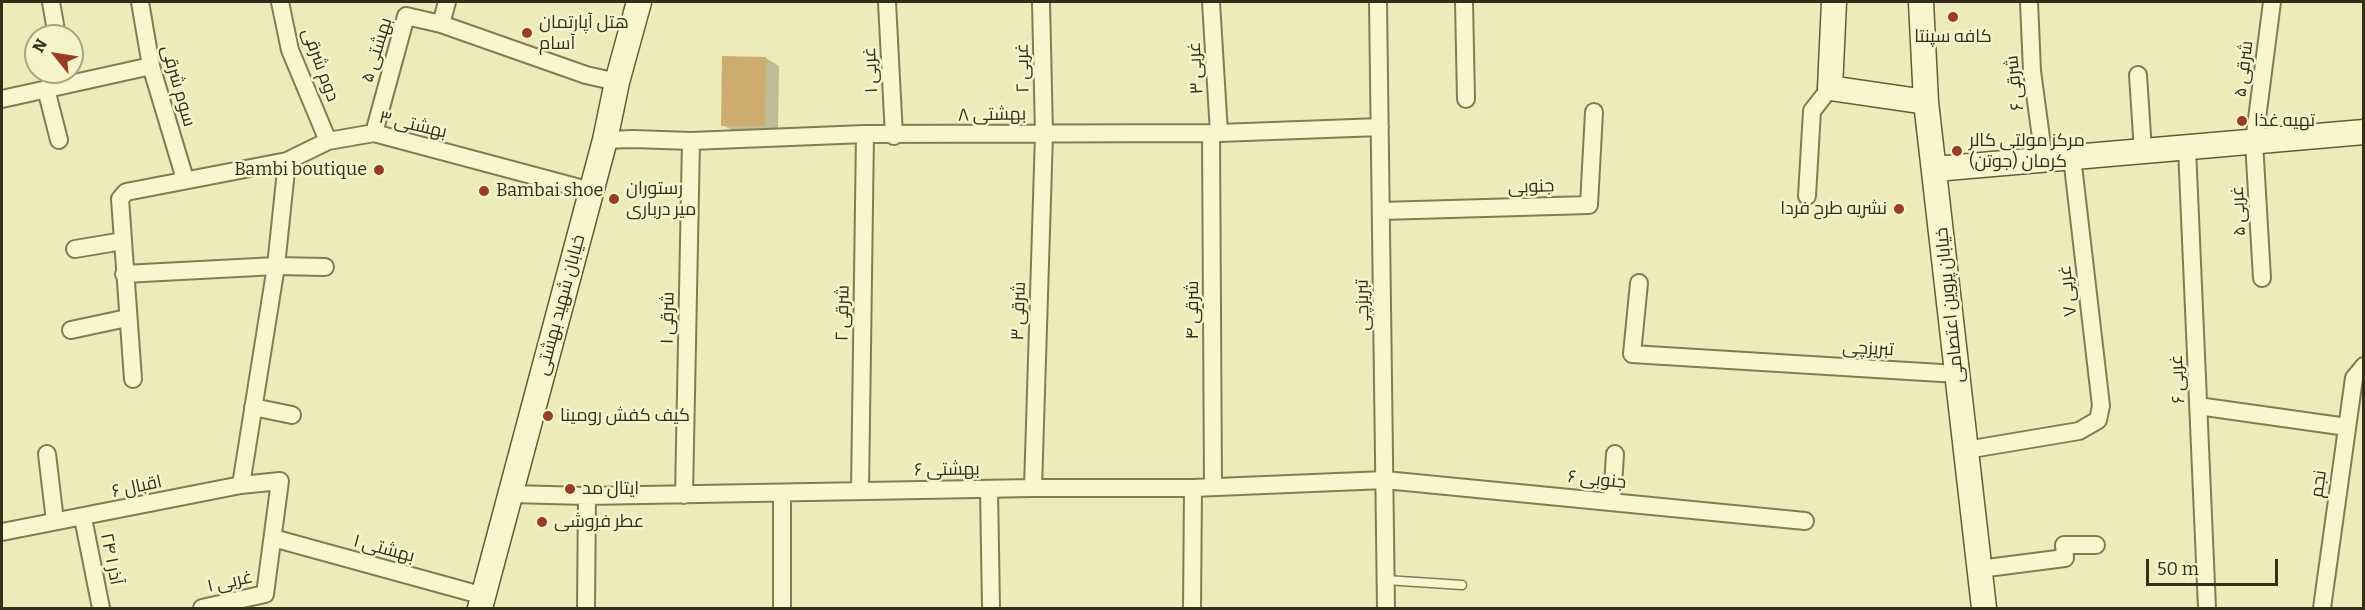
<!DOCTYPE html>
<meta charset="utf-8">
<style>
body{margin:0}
#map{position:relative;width:2365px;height:610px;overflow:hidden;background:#eeebbb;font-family:Bitter,serif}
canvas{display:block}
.frame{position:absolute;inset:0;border:3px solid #342d1a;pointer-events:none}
.north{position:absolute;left:24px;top:24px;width:60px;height:60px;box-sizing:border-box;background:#f6f3cb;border:2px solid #a8a484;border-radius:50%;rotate:300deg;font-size:16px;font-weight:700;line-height:24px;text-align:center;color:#342d1a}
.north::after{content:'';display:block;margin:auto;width:21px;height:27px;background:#963d24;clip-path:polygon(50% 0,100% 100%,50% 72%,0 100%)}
.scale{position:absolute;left:2146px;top:559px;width:132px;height:27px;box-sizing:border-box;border:3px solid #342d1a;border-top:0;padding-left:8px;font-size:18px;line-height:21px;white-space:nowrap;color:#342d1a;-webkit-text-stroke:4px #f6f3cb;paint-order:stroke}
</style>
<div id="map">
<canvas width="2365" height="610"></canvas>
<div class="frame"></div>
<div class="north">N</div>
<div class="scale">50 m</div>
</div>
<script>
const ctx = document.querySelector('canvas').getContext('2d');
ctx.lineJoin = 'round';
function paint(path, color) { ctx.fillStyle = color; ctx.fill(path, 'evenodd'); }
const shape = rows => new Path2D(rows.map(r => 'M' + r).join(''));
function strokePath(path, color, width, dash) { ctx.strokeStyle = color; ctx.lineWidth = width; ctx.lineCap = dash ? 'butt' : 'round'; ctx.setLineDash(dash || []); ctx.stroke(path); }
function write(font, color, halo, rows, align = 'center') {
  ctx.font = font + ' Bitter,Cairo,serif'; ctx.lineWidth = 5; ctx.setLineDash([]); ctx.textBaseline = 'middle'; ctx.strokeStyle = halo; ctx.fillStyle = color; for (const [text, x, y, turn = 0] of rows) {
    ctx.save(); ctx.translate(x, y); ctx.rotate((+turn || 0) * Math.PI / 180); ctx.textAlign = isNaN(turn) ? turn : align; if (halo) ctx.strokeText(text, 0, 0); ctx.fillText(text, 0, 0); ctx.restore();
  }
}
const shadow = shape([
 [766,58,779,66,778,133,735,132,723,125]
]);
const building = shape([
 [722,56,766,57,765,126,721,126]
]);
const lane = shape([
 [1386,580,1462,585]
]);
const street = shape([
 [51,2,57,36],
 [140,2,151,66,185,179],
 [280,2,290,50,328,141],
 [887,2,894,136],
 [1211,2,1219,133],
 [1378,2,1386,608],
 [1464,2,1466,99],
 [2029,2,2032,71,2044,160],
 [441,24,447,2],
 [2138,75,2143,151],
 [46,89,59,140],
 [2,99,151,66],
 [374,133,406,16,441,24,586,75,617,82],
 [1211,133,1213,487],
 [605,140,633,139,691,141,865,134,1219,133,1380,127],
 [2187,148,2207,608],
 [1807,196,1812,111,1830,88],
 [1381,211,1589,205,1594,112],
 [75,249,123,241],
 [124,274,276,266,325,267],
 [2262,278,2254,142,2272,2],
 [1639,283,1632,354,1957,374],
 [71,330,127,318],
 [133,379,120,199,126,192,287,161,328,141,374,133,591,191],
 [2198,406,2347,427],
 [253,407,292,415],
 [1966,450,2079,431,2098,420,2101,406,2072,157],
 [47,454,55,521],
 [241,485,276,266,287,161],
 [1033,488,1044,134,1041,2],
 [989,489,991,608],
 [860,491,865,134],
 [511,494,587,496,1033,488,1193,488,1385,480,1805,521],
 [684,495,691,141],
 [1612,501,1615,454],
 [83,518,101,608],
 [2,532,241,485,280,481,265,594,202,608],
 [273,538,484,596],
 [1979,569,2065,558,2064,545,2096,545],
 [586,608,587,496],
 [782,608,782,494],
 [1192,608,1193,488],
 [2322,608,2354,378,2364,366]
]);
const secondary = shape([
 [1834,2,1830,88,1926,102],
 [1921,2,1926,102,1984,608],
 [1935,169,2364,132],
 [480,608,605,140,617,82,639,2]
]);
const markers = [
 [1953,17,6,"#963d24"],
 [527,33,6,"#963d24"],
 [2242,121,6,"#963d24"],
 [1957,151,6,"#963d24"],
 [379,170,6,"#963d24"],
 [484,191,6,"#963d24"],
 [614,199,6,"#963d24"],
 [1899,209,6,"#963d24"],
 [548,416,6,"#963d24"],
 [570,489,6,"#963d24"],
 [542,522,6,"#963d24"]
];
const poiNames = [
 ["هتل آپارتمان",539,23],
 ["آسام",539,44],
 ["کافه سپنتا",1953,37,"center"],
 ["تهیه غذا",2254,121],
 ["مرکز مولتی کالر",1969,141],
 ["کرمان (جوتن)",1969,162],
 ["Bambi boutique",367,170,"right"],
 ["رستوران",626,189],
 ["میر درباری",626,210],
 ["Bambai shoe",496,191],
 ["نشریه طرح فردا",1887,209,"right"],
 ["کیف کفش رومینا",560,416],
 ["ایتال مد",582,489],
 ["عطر فروشی",554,522]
];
const streetNames = [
 ["بهشتی ۵",377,50,-73],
 ["دوم شرقی",320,65,70],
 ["غربی ۲",1023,68,-91],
 ["غربی ۳",1196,68,-93],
 ["شرقی ۵",2244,69,-83],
 ["غربی ۱",871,70,-93],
 ["شرقی ۶",2015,83,-96],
 ["سوم شرقی",178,86,74],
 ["بهشتی ۸",992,115,-1],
 ["بهشتی ۳",413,125,13],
 ["جنوبی",1531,187,-2],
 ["غربی ۵",2239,211,-93],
 ["غربی ۷",2068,291,-97],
 ["خیابان شهید بهشتی",561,305,-75],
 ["تبریزچی",1363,305,-91],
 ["خیابان پروین اعتصامی",1950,305,-96],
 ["شرقی ۴",1193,310,-90],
 ["شرقی ۳",1019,311,-88],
 ["شرقی ۲",843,313,-89],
 ["شرقی ۱",668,318,-89],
 ["تبریزچی",1868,349,3],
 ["غربی ۶",2178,379,-93],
 ["بهشتی ۶",947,470,-1],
 ["جنوبی ۶",1597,480,6],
 ["نجم",2319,484,-82],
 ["اقبال ۶",137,487,-12],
 ["بهشتی ۱",384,549,15],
 ["۲۴ آذر ۱",111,559,79],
 ["غربی ۱",230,582,-13]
];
paint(shadow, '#0003');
paint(building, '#ceac70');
strokePath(lane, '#857a55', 11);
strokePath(street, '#857a55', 20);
strokePath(secondary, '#675a38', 27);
strokePath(lane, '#f9f6ce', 8);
strokePath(street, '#f9f6ce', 16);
strokePath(secondary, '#f9f6ce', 24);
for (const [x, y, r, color] of markers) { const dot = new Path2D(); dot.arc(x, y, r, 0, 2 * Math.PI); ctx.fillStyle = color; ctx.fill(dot); strokePath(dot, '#f6f3cb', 2); }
write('18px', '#342d1a', '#f6f3cb', poiNames, 'left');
write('18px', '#342d1a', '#f6f3cb', streetNames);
</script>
